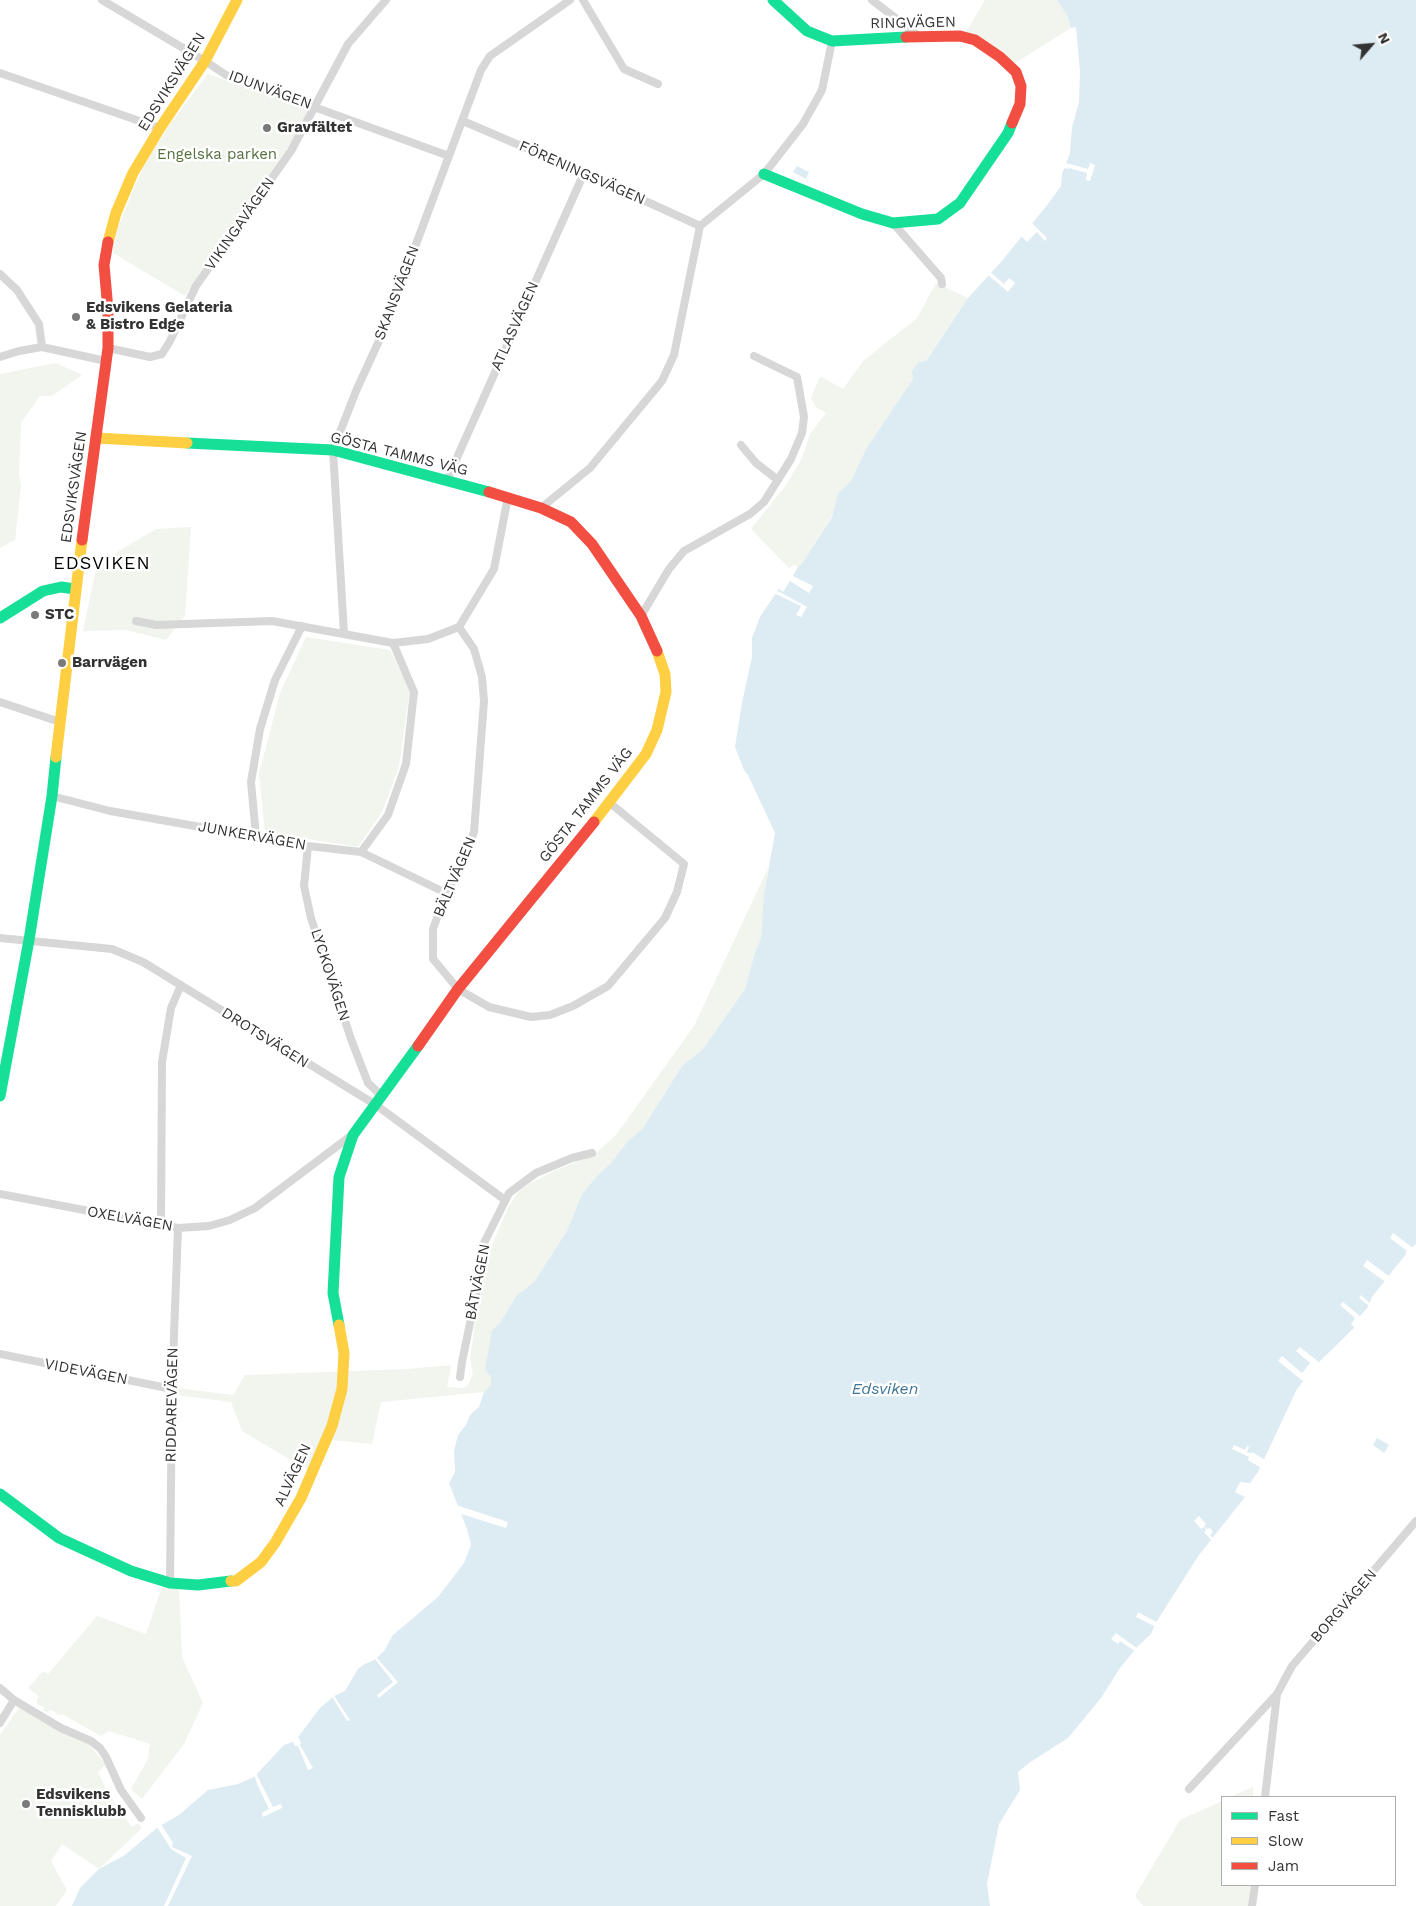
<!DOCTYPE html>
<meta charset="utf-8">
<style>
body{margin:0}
#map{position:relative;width:1416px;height:1906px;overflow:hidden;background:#fff;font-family:"Work Sans",sans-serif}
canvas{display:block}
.legend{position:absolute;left:1221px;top:1796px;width:175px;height:90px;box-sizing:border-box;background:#fff;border:1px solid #adadad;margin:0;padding:6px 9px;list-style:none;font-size:15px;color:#333}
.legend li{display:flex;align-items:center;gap:10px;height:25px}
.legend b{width:25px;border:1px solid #adadad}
.north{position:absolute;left:1346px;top:20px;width:50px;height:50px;-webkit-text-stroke:4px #fff;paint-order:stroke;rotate:63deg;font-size:14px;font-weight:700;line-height:20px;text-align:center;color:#333}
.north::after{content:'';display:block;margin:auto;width:18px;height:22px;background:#333;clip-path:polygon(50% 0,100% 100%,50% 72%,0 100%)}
</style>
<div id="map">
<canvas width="1416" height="1906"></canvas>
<ul class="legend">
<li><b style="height:6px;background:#16e098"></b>Fast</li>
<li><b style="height:6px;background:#ffcf43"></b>Slow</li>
<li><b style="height:6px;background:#f24e42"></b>Jam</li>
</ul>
<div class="north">N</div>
</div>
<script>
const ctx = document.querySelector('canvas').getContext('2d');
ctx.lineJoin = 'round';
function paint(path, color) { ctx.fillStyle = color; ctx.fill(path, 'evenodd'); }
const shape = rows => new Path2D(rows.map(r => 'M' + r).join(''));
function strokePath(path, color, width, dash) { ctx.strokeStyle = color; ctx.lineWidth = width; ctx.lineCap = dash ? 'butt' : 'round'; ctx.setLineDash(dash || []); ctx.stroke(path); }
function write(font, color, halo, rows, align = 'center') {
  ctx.font = font + ' "Work Sans",sans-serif'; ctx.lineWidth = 5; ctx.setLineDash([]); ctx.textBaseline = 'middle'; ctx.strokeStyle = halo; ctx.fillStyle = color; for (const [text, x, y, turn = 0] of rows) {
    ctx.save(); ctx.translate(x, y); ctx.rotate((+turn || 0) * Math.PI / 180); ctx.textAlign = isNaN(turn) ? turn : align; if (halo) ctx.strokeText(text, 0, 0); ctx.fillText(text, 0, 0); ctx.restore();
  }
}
const green = shape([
 [985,0,1057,0,1067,15,1071,28,1012,65,966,32],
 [208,74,307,108,309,112,281,160,185,296,113,253,117,231,127,205,144,165,170,124],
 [936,283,968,298,866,449,851,481,838,493,832,516,801,565,791,570,751,529,786,485,802,458,810,434,826,413,816,407,811,398,819,378,822,377,843,389,863,361,917,318],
 [56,363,82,375,52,396,40,396,21,423,19,475,21,486,15,540,0,548,0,374],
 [191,527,185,616,166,640,126,630,83,631,97,564,156,529],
 [306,637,390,650,410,690,399,767,382,812,358,847,265,832,259,774,280,693],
 [768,868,761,938,755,952,745,989,703,1049,682,1066,643,1128,627,1142,611,1163,596,1177,582,1194,567,1231,534,1282,516,1296,500,1323,492,1330,491,1385,484,1392,381,1402,372,1444,322,1439,308,1470,242,1431,231,1402,176,1395,177,1388,233,1395,245,1375,406,1369,451,1365,447,1387,463,1388,468,1385,473,1374,470,1358,479,1295,483,1290,482,1278,491,1247,508,1208,518,1192,531,1183,552,1172,595,1154,616,1135,694,1026],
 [163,1584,179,1587,182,1657,203,1703,184,1744,142,1799,131,1789,148,1759,150,1744,109,1731,101,1736,64,1715,58,1715,52,1710,47,1712,43,1710,44,1707,37,1704,37,1699,39,1696,28,1688,43,1671,48,1674,97,1616,146,1634],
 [21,1705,88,1743,105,1764,105,1766,98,1772,109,1795,132,1827,138,1823,142,1828,99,1869,62,1844,51,1861,67,1890,56,1906,0,1906,0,1735],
 [1253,1787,1253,1797,1230,1797],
 [1222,1801,1222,1885,1250,1885,1249,1906,1143,1906,1135,1896,1180,1820]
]);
const water = shape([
 [1057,0,1416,0,1416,1244,1411,1248,1372,1297,1366,1311,1356,1326,1319,1362,1297,1389,1258,1472,1250,1483,1240,1482,1235,1492,1245,1497,1199,1555,1155,1624,1151,1634,1138,1646,1120,1668,1101,1698,1068,1738,1029,1763,1018,1772,1020,1790,999,1824,987,1884,990,1906,72,1906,80,1888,99,1869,125,1855,158,1827,179,1815,208,1790,238,1784,254,1777,284,1745,295,1741,320,1708,334,1696,345,1691,358,1669,363,1665,376,1659,384,1651,393,1635,438,1597,464,1563,471,1545,467,1529,449,1483,455,1472,454,1451,458,1435,466,1425,470,1415,479,1407,484,1392,491,1385,491,1377,485,1370,492,1330,500,1323,516,1296,534,1282,567,1231,582,1194,596,1177,611,1163,627,1142,643,1128,682,1066,703,1049,745,989,755,952,761,938,764,895,775,833,748,775,744,770,735,747,742,703,752,657,752,638,760,617,791,570,801,565,832,517,838,493,851,481,866,449,913,379,912,371,919,362,926,361,968,298,1001,262,1048,204,1061,186,1062,174,1070,153,1072,128,1079,102,1080,71,1076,27,1071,28,1067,15],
 [797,166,809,172,806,179,793,172],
 [1377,1438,1389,1445,1384,1453,1373,1445]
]);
const pier = shape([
 [1066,163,1088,169,1090,163,1095,165,1090,181,1086,180,1087,173,1069,168,1069,169,1064,168],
 [1032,223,1047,238,1045,241,1037,232,1027,242,1020,235],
 [989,271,1004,284,1009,278,1015,283,1008,292,987,274],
 [795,565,798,567,793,576,813,586,809,593,790,581,783,592,778,588,790,567],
 [776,590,807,607,801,617,796,615,801,606,774,593],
 [1393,1233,1413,1248,1408,1255,1405,1253,1407,1251,1390,1238],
 [1367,1260,1389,1276,1397,1265,1400,1266,1387,1283,1363,1266],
 [1361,1295,1372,1305,1361,1323,1355,1328,1351,1324,1355,1318,1340,1305,1343,1302,1360,1316,1369,1306,1359,1298],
 [1300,1347,1320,1363,1304,1382,1278,1361,1282,1356,1302,1373,1310,1363,1296,1351],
 [1234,1445,1245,1450,1247,1446,1249,1447,1247,1452,1251,1454,1252,1452,1265,1460,1261,1468,1248,1460,1249,1457,1232,1449],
 [456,1505,508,1522,506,1528,458,1513],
 [1199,1516,1206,1524,1204,1526,1207,1529,1210,1528,1213,1532,1210,1535,1214,1539,1212,1541,1204,1532,1206,1530,1204,1527,1201,1529,1194,1521],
 [1138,1612,1158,1623,1156,1627,1136,1617],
 [1116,1633,1138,1649,1136,1652,1120,1641,1118,1644,1111,1639],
 [377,1658,398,1682,379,1698,377,1695,393,1682,375,1659],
 [333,1694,350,1720,347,1721,331,1695],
 [297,1735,301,1743,300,1745,313,1768,308,1770,298,1746,295,1746,292,1740],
 [256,1773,273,1807,281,1804,282,1808,263,1817,262,1813,269,1809,257,1784,254,1774],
 [161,1824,173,1843,172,1847,192,1856,168,1906,164,1906,186,1858,171,1849,157,1827]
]);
const street = shape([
 [102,0,205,61,226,75,449,156],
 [583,0,624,69,658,84],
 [872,0,919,36],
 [0,73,160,128],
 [463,121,584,173,700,226],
 [893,223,941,278,942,284],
 [0,274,17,290,39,324,42,347],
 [108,348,150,357,162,354,170,341,196,286,291,151,348,44,386,0],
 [0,357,19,351,42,347,106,361],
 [741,445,756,463,778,480],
 [447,480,584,173],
 [541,508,590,468,662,381,674,355,700,226,764,174,803,124,822,90,832,41],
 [641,616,669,569,684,551,750,514,764,502,791,459,802,433,804,417,797,377,754,356],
 [136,621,156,625,272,621,393,643,428,639,459,627,494,569,508,497],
 [459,627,474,649,482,677,484,701,474,832,464,859,446,893,433,929,433,959,458,989,489,1007,531,1017,550,1015,573,1006,608,986,665,918,677,892,684,864,610,803],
 [344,633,333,450,356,391,384,330,481,70,490,56,570,0],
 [0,702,60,722],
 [52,796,110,811,308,846,361,852,446,893],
 [256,836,251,782,260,729,275,680,302,626],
 [308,846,304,886,311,918,351,1039,368,1083,382,1096],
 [361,852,388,815,406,764,414,692,393,643],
 [0,938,112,949,143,962,376,1105,505,1200],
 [0,1194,178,1228,209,1226,230,1220,255,1208,352,1135],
 [161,1225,162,1062,171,1008,181,985],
 [0,1354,172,1389],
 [460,1377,462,1362,476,1294,482,1247,509,1193,536,1173,572,1158,592,1153],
 [170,1583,172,1389,178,1228],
 [0,1688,14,1700,61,1728,91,1741,100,1748,106,1757,121,1790,141,1818],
 [0,1723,14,1700],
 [1189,1789,1277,1694],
 [1265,1797,1277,1694,1292,1666,1416,1521],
 [1252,1906,1255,1885]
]);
const fast = shape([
 [773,0,807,31,832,41,906,37],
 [764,174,862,214,893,223,938,219,960,203,1008,133,1012,123],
 [187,443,333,450,489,492],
 [0,618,43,591,61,587,75,589],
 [0,1096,29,940,52,796,56,757],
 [339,1325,333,1293,339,1177,353,1135,418,1046],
 [0,1494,59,1538,131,1571,170,1583,198,1585,231,1581]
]);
const slow = shape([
 [108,242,116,213,133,173,160,128,205,61,237,0],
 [96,438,187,443],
 [56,757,82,540],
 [594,822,646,754,657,730,666,692,665,674,657,651],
 [231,1581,236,1581,261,1562,275,1543,301,1498,332,1426,342,1389,344,1353,339,1325]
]);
const jam = shape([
 [906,37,960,36,975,40,1000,57,1016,72,1021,86,1020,104,1012,123],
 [489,492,541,508,571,522,592,544,641,616,657,651],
 [82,540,108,348,108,310,104,265,108,242],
 [418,1046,458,989,594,822]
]);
const markers = [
 [267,128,5,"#7a7a7a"],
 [76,317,5,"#7a7a7a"],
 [35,615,5,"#7a7a7a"],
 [62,663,5,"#7a7a7a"],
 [26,1804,5,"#7a7a7a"]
];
const streetNames = [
 ["RINGVÄGEN",913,23,-1],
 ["EDSVIKSVÄGEN",172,82,-58],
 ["IDUNVÄGEN",270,90,20],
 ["FÖRENINGSVÄGEN",582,173,24],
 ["VIKINGAVÄGEN",240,224,-55],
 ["SKANSVÄGEN",397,293,-69],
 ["ATLASVÄGEN",515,326,-66],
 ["GÖSTA TAMMS VÄG",399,454,14],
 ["EDSVIKSVÄGEN",74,487,-82],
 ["GÖSTA TAMMS VÄG",586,805,-52],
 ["JUNKERVÄGEN",252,836,10],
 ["BÄLTVÄGEN",455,877,-67],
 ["LYCKOVÄGEN",330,975,72],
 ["DROTSVÄGEN",265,1038,32],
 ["OXELVÄGEN",130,1219,10],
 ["BÅTVÄGEN",478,1282,-79],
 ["VIDEVÄGEN",86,1372,11],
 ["RIDDAREVÄGEN",172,1405,-89],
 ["ALVÄGEN",293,1475,-65],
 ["BORGVÄGEN",1344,1606,-49]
];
const poiNames = [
 ["Gravfältet",277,128],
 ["Edsvikens Gelateria",86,308],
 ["& Bistro Edge",86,325],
 ["STC",45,615],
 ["Barrvägen",72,663],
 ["Edsvikens",36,1795],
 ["Tennisklubb",36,1812]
];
const parkNames = [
 ["Engelska parken",217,155]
];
const waterNames = [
 ["Edsviken",885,1389]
];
const quarterNames = [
 ["EDSVIKEN",102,564]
];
paint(green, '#f1f5ed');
paint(water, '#ddebf3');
paint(pier, '#fff');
strokePath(street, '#d7d7d7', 8);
strokePath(fast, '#16e098', 11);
strokePath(slow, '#ffcf43', 11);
strokePath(jam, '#f24e42', 11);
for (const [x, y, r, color] of markers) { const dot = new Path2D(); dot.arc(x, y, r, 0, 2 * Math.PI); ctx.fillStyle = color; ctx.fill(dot); strokePath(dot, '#fff', 2); }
write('15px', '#333', '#fff', streetNames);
write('bold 15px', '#333', '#fff', poiNames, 'left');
write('15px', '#56703f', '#fff', parkNames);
write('italic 16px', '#3f7597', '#fff', waterNames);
ctx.letterSpacing = '1px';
write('18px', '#000', '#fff', quarterNames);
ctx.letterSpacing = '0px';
</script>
